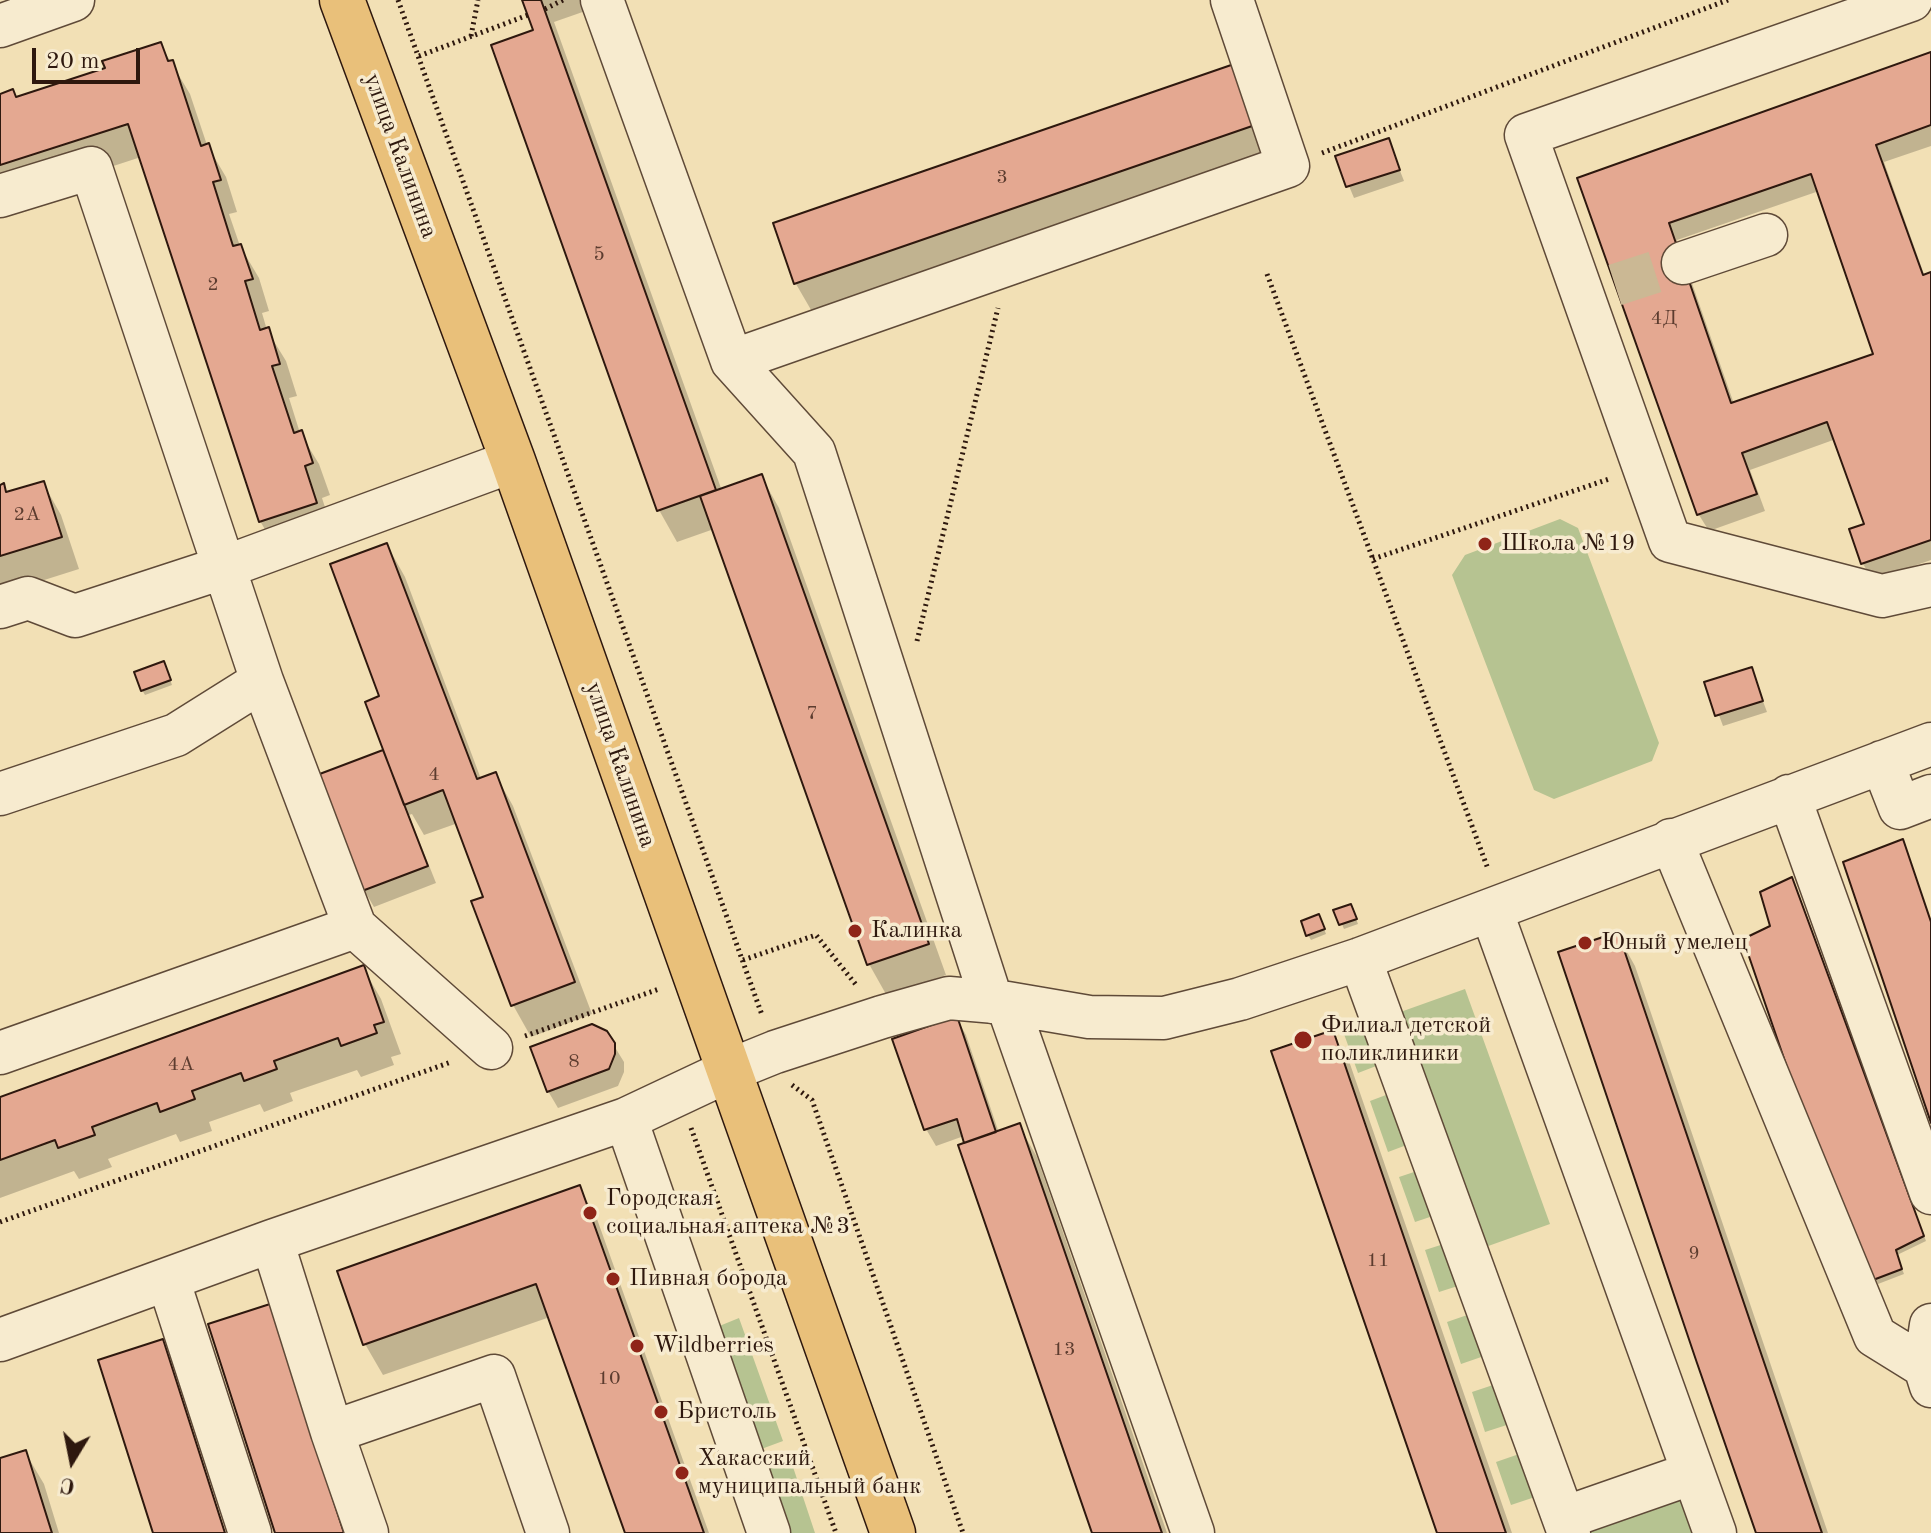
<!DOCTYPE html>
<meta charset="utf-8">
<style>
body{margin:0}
#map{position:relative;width:1931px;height:1533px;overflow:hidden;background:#f2e0b5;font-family:"Old Standard TT",serif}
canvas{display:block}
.north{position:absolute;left:32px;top:1421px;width:80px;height:80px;-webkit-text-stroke:6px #f7ebcf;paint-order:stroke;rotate:190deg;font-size:22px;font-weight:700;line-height:32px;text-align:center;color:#2e180e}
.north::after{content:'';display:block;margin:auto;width:28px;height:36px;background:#2e180e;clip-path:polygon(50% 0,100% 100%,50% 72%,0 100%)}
.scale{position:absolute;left:32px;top:48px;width:108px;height:36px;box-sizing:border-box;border:4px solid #2e180e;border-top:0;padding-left:10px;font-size:24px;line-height:28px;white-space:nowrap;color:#2e180e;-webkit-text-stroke:6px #f7ebcf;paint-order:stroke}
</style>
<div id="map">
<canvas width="1931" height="1533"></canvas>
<div class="north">С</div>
<div class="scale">20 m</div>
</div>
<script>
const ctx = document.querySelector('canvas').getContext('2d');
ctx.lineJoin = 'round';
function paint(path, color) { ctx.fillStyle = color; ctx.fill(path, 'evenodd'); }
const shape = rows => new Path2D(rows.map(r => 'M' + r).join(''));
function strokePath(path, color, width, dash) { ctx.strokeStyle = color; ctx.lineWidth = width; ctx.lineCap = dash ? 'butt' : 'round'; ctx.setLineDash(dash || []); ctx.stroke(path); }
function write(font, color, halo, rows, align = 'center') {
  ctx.font = font + ' "Old Standard TT",serif'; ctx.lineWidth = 7; ctx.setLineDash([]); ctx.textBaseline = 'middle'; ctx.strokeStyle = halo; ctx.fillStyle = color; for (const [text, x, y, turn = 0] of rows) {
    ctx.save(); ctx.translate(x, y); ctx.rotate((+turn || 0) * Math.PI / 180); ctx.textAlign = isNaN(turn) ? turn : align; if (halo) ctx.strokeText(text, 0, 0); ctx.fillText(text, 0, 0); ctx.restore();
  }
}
const green = shape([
 [1560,519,1578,528,1659,743,1652,761,1554,799,1534,790,1452,575,1465,555],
 [1465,989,1550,1224,1477,1250,1392,1015],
 [1371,1025,1384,1063,1358,1073,1344,1034],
 [1394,1092,1412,1143,1388,1152,1370,1101],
 [1423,1169,1439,1214,1415,1222,1399,1177],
 [1450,1242,1464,1284,1439,1292,1425,1250],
 [1473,1313,1487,1355,1461,1364,1447,1322],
 [739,1318,783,1441,756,1451,712,1329],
 [1499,1383,1513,1423,1485,1432,1472,1392],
 [788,1452,815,1533,784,1533,759,1464],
 [1525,1452,1541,1495,1511,1505,1496,1462],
 [1682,1484,1699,1533,1589,1533,1585,1518]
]);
const shadow = shape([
 [524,0,617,0,554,22,722,491,761,476,779,508,946,975,887,996,869,964,714,529,677,542,659,510,535,31],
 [160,44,190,94,207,145,226,177,237,212,229,214,240,246,259,278,269,311,262,313,267,330,286,361,297,396,289,398,300,433,319,464,330,495,322,498,334,535,279,553,260,521,141,157,0,203,0,96,16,99,107,70],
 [1931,57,1931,146,1884,162,1925,277,1931,275,1931,560,1873,580,1863,564,1851,530,1866,525,1836,439,1750,470,1765,511,1709,531,1699,515,1579,180],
 [1819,191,1876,355,1734,404,1677,240],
 [1236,65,1274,156,814,315,796,284,775,225],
 [1388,140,1404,181,1354,198,1337,157],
 [43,483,61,515,79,569,0,594,0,487,3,486,8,494],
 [387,545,405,577,481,779,495,774,513,806,592,1014,531,1037,513,1005,486,898,458,823,424,835,412,814,409,815,436,883,374,907,364,890,320,776,389,759,382,697],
 [166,668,172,685,145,695,142,690],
 [1751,669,1767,712,1723,726,1707,683],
 [1794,884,1926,1241,1897,1255,1904,1274,1878,1284,1849,1218,1773,927],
 [1336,911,1353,911,1358,924,1344,929],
 [1321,921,1326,934,1311,940,1308,935],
 [1617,934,1635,966,1828,1533,1758,1533],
 [363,968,381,999,401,1054,391,1057,394,1065,361,1077,357,1070,290,1093,293,1101,264,1112,260,1104,209,1122,212,1131,180,1142,176,1134,108,1159,112,1167,79,1179,74,1171,0,1198,0,1099],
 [957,1019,966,1035,999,1133,1019,1126,1037,1157,1167,1533,1094,1533,964,1136,936,1146,926,1129],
 [1332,1032,1350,1064,1512,1533,1439,1533],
 [613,1044,624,1062,624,1072,618,1086,558,1108,548,1091],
 [579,1187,597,1219,709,1533,627,1533,550,1317,383,1375,365,1344],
 [25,1452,44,1484,59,1533,0,1533,0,1460]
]);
const building = shape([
 [522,0,541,0,716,490,657,511,491,45,533,30,522,0],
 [161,42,168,61,173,60,201,146,209,143,221,180,213,182,233,246,241,244,253,279,245,281,260,330,269,327,280,364,272,366,294,433,302,430,313,463,305,466,317,503,259,522,128,124,0,165,0,94,13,89,16,97,105,68,102,61,161,42],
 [1931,52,1931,125,1876,145,1923,275,1931,272,1931,540,1861,564,1849,529,1864,524,1827,422,1742,453,1757,494,1697,515,1577,178,1931,52],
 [1811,174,1873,354,1731,403,1669,223,1811,174],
 [1237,63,1258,124,794,284,773,223,1237,63],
 [1389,138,1400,170,1346,187,1335,156,1389,138],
 [762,474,929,944,867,965,700,496,762,474],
 [44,481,62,537,0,556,0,485,4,483,6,492,44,481],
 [387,543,477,779,496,772,575,982,511,1006,471,901,483,897,443,790,404,805,365,702,379,696,330,564,387,543],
 [164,661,171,680,141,691,134,672,164,661],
 [1752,667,1763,701,1715,716,1704,682,1752,667],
 [383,750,428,866,362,891,317,775,383,750],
 [1903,839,1931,922,1931,1123,1843,862,1903,839],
 [1792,877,1924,1236,1896,1250,1902,1269,1873,1280,1838,1216,1743,939,1770,926,1760,892,1792,877],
 [1351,904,1357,919,1339,925,1333,910,1351,904],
 [1319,914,1325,929,1306,936,1301,921,1319,914],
 [1618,932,1822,1533,1756,1533,1697,1363,1558,952,1618,932],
 [364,965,384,1022,374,1025,377,1033,341,1046,338,1038,274,1061,277,1069,244,1081,241,1073,192,1091,195,1099,160,1112,157,1103,92,1127,95,1135,58,1148,55,1140,0,1160,0,1097,364,965],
 [957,1016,996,1132,964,1143,957,1119,924,1130,892,1039,957,1016],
 [592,1024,607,1031,615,1043,615,1054,609,1069,547,1092,530,1047,592,1024],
 [1333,1030,1449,1369,1506,1533,1437,1533,1271,1051,1333,1030],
 [1020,1123,1061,1241,1162,1533,1092,1533,958,1145,1020,1123],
 [580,1185,661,1412,704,1533,625,1533,536,1284,363,1345,337,1271,580,1185],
 [270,1304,344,1533,275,1533,208,1324,270,1304],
 [163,1339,225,1533,153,1533,98,1360,163,1339],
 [26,1450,52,1533,0,1533,0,1458,26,1450]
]);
const minorTunnel = shape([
 [1615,285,1683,263]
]);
const path = shape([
 [398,0,762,1015],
 [545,9,563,0],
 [471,36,478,0],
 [419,56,528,15],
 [1322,153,1728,0],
 [1267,274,1488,869],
 [1373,559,1609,479],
 [917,641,998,308],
 [743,960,816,935,857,986],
 [525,1036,659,989],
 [792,1085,812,1100,963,1533],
 [691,1128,836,1533],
 [0,1222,451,1062]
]);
const minor = shape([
 [602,0,732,361,814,452,992,1002],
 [1911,0,1526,135,1670,541,1882,596,1931,585],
 [0,26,73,0],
 [0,196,91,168,262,681,355,927,491,1048],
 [1683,263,1766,235],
 [732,361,1288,166,1232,0],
 [0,607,28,598,75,616,225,567,513,461],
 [1882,762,1900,808,1931,796],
 [0,794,176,735,262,681],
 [1789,796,1931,1193],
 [1671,840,1875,1336,1925,1367],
 [1491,910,1715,1533],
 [1360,959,1569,1533],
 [1007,1003,1193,1533],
 [0,1053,355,927],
 [626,1119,769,1533],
 [272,1241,332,1432,367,1533],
 [168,1279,250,1533],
 [1931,1325,1925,1367,1931,1386],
 [0,1340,272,1241,626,1119,728,1071,775,1052,882,1017,949,998,1007,1003,1089,1017,1164,1018,1240,999,1360,959,1931,744],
 [332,1432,494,1376,548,1533],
 [1564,1518,1693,1473]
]);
const major = shape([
 [342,0,513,461,893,1533]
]);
const markers = [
 [1485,544,8,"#8f2418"],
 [855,931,8,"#8f2418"],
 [1585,943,8,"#8f2418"],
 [1303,1040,10,"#8f2418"],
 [590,1213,8,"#8f2418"],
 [613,1279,8,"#8f2418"],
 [637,1346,8,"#8f2418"],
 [661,1412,8,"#8f2418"],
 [682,1473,8,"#8f2418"]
];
const numberNames = [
 ["3",1002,178],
 ["5",599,255],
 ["2",213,285],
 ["4Д",1664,319],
 ["2А",27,515],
 ["7",812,714],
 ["4",434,775],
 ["8",574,1062],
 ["4А",181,1065],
 ["9",1694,1254],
 ["11",1378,1261],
 ["13",1064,1350],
 ["10",609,1379]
];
const streetNames = [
 ["улица Калинина",400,156,70],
 ["улица Калинина",620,765,71]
];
const poiNames = [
 ["Школа №19",1501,544],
 ["Калинка",871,931],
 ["Юный умелец",1601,943],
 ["Филиал детской",1321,1026],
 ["поликлиники",1321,1054],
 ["Городская",606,1199],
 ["социальная аптека №3",606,1227],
 ["Пивная борода",629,1279],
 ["Wildberries",653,1346],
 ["Бристоль",677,1412],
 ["Хакасский",698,1459],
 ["муниципальный банк",698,1487]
];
paint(green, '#b6c391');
paint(shadow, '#0003');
paint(building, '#e4a891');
strokePath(building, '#2e180e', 2);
strokePath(minorTunnel, '#cbb894', 42, [42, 21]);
strokePath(minor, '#5f4a38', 45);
strokePath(major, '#2e180e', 47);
strokePath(path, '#2e180e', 5, [2, 4]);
strokePath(minor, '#f7ebcf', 42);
strokePath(major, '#e9c07a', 44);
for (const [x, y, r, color] of markers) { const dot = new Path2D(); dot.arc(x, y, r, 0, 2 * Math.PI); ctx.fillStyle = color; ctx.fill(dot); strokePath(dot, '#f7ebcf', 3); }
write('20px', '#5c3c2f', null, numberNames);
write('24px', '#2e180e', '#f7ebcf', streetNames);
write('24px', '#2e180e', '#f7ebcf', poiNames, 'left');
</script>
